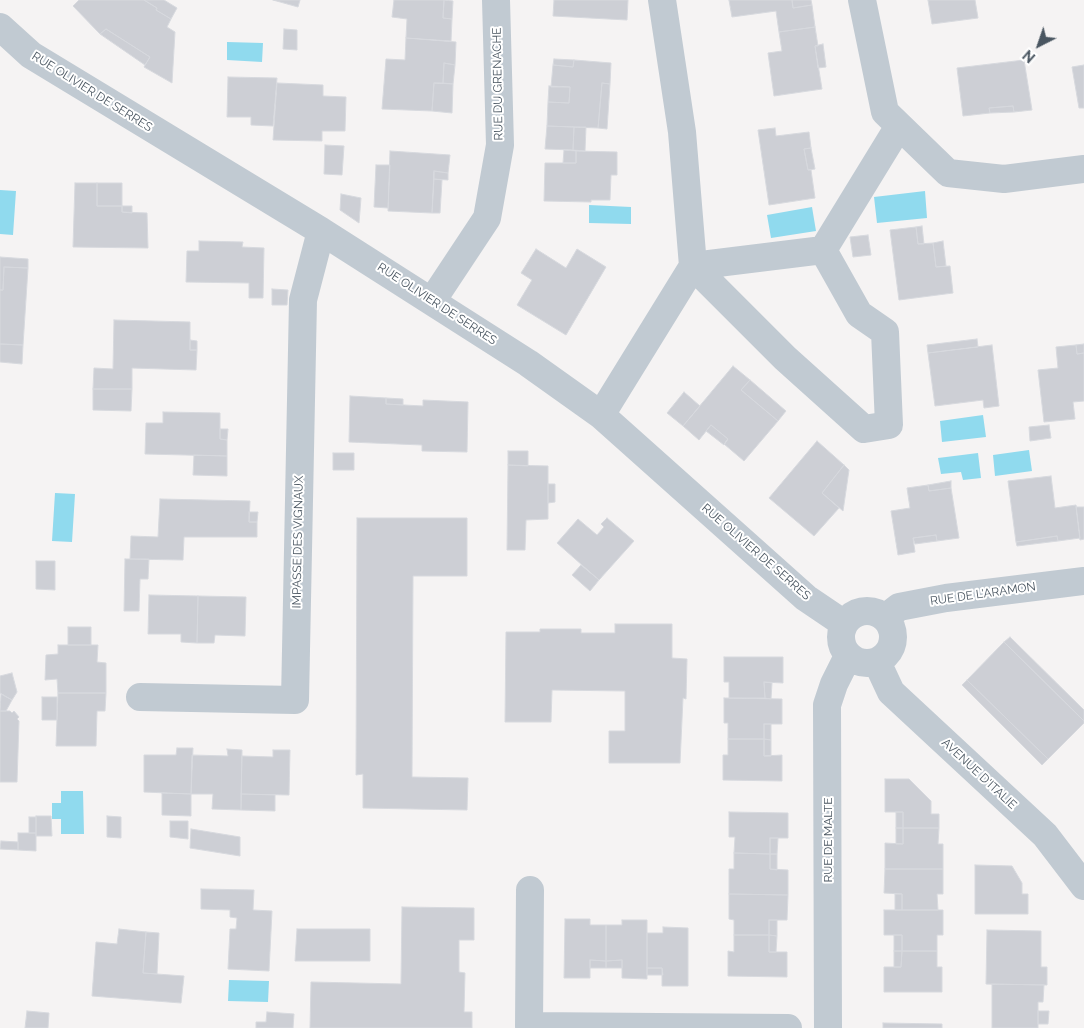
<!DOCTYPE html>
<style>
body{margin:0}
#map{position:relative;width:1084px;height:1028px;overflow:hidden;background:#f5f3f3;font-family:Raleway,sans-serif}
canvas{display:block}
.north{position:absolute;left:1014px;top:20px;width:50px;height:50px;-webkit-text-stroke:4px #fff;paint-order:stroke;rotate:221deg;font-size:14px;font-weight:700;line-height:20px;text-align:center;color:#4a5661}
.north::after{content:'';display:block;margin:auto;width:18px;height:22px;background:#4a5661;clip-path:polygon(50% 0,100% 100%,50% 72%,0 100%)}
</style>
<div id="map">
<canvas width="1084" height="1028"></canvas>
<div class="north">N</div>
</div>
<script>
const ctx = document.querySelector('canvas').getContext('2d');
ctx.lineJoin = 'round';
function paint(path, color) { ctx.fillStyle = color; ctx.fill(path, 'evenodd'); }
const shape = rows => new Path2D(rows.map(r => 'M' + r).join(''));
function strokePath(path, color, width, dash) { ctx.strokeStyle = color; ctx.lineWidth = width; ctx.lineCap = dash ? 'butt' : 'round'; ctx.setLineDash(dash || []); ctx.stroke(path); }
function write(font, color, halo, rows, align = 'center') {
  ctx.font = font + ' Raleway,sans-serif'; ctx.lineWidth = 4; ctx.setLineDash([]); ctx.textBaseline = 'middle'; ctx.strokeStyle = halo; ctx.fillStyle = color; for (const [text, x, y, turn = 0] of rows) {
    ctx.save(); ctx.translate(x, y); ctx.rotate((+turn || 0) * Math.PI / 180); ctx.textAlign = isNaN(turn) ? turn : align; if (halo) ctx.strokeText(text, 0, 0); ctx.fillText(text, 0, 0); ctx.restore();
  }
}
const water = shape([
 [227,42,263,43,262,62,227,60],
 [0,190,16,191,13,235,0,234],
 [925,191,927,218,877,223,874,197],
 [589,205,631,207,631,224,589,223],
 [812,207,816,231,771,238,767,215],
 [983,415,986,437,942,442,940,421],
 [1029,450,1032,471,995,476,993,455],
 [978,453,981,478,963,480,961,472,941,474,938,458],
 [55,493,75,494,72,542,52,541],
 [61,791,83,791,84,834,61,834,61,819,52,819,52,803,61,803],
 [229,980,269,981,268,1002,228,1001]
]);
const building = shape([
 [79,0,144,0,157,8,156,10,171,19,167,27,175,32,172,83,144,67,150,57,106,29,100,34,73,6,79,0],
 [144,0,164,0,177,8,171,19,156,10,157,8,144,0],
 [273,0,300,0,298,7,273,0],
 [394,0,444,0,443,18,452,19,451,41,406,38,407,19,392,17,394,0],
 [444,0,453,1,452,19,443,18,444,0],
 [554,0,628,0,627,20,553,16,554,0],
 [729,0,792,0,793,8,812,5,815,27,779,32,776,11,732,17,729,0],
 [792,0,811,0,812,5,793,8,792,0],
 [928,0,975,0,978,18,932,24,928,0],
 [815,27,818,46,815,46,822,89,774,96,768,53,782,51,779,32,815,27],
 [106,29,150,57,145,65,100,34,106,29],
 [284,29,297,30,297,50,283,49,284,29],
 [406,38,456,42,455,65,444,63,443,83,434,83,432,111,382,109,386,59,405,60,406,38],
 [823,44,826,67,818,68,815,46,823,44],
 [554,59,574,60,573,67,553,65,554,59],
 [574,60,611,63,610,84,602,83,598,128,547,126,548,102,569,103,570,87,551,87,553,65,573,67,574,60],
 [1024,60,1032,110,1014,112,1013,106,989,108,990,113,963,116,957,68,1024,60],
 [444,63,455,65,453,84,443,83,444,63],
 [1084,65,1084,108,1079,108,1072,67,1084,65],
 [228,77,277,78,273,126,251,125,251,117,227,117,228,77],
 [277,83,323,85,323,96,346,97,345,131,322,131,322,141,273,140,277,83],
 [434,83,453,84,452,113,432,111,434,83],
 [602,83,610,84,607,129,598,128,602,83],
 [549,86,570,87,569,103,548,102,549,86],
 [1013,106,1014,112,990,113,989,108,1013,106],
 [547,126,574,127,573,150,545,149,547,126],
 [574,127,586,127,585,151,573,150,574,127],
 [775,128,776,136,809,132,811,148,804,149,808,170,811,170,815,198,769,205,758,130,775,128],
 [325,145,344,146,342,175,324,174,325,145],
 [811,148,815,169,808,170,804,149,811,148],
 [564,150,576,151,576,163,563,163,564,150],
 [390,151,450,155,448,173,434,171,432,213,388,211,390,151],
 [576,151,617,152,617,175,611,175,610,200,591,200,591,202,544,201,545,163,576,163,576,151],
 [376,165,390,165,388,208,374,207,376,165],
 [434,171,448,173,448,180,434,179,434,171],
 [434,179,442,180,440,213,432,213,434,179],
 [75,183,97,183,97,206,122,206,122,212,147,213,148,248,73,247,75,183],
 [97,183,122,183,122,206,97,206,97,183],
 [341,194,361,198,359,223,340,210,341,194],
 [122,206,132,206,132,213,122,212,122,206],
 [922,226,924,244,918,244,916,227,922,226],
 [916,227,918,244,933,243,936,267,950,266,953,293,899,300,890,230,916,227],
 [868,235,871,255,853,257,850,237,868,235],
 [199,241,243,242,242,247,264,248,263,298,249,298,249,283,186,282,187,251,199,251,199,241],
 [943,241,946,266,936,267,933,243,943,241],
 [536,249,566,268,577,249,606,267,566,335,517,305,532,280,521,273,536,249],
 [0,257,28,259,28,268,4,267,3,290,0,290,0,257],
 [4,267,28,268,23,345,0,344,0,290,3,290,4,267],
 [272,289,288,290,287,305,272,305,272,289],
 [114,320,190,322,190,350,197,350,196,370,132,368,132,389,93,389,94,368,113,369,114,320],
 [977,339,978,347,928,353,927,345,977,339],
 [190,340,197,341,197,350,190,350,190,340],
 [0,344,23,345,22,364,0,362,0,344],
 [1084,344,1084,353,1077,354,1076,345,1084,344],
 [992,345,999,406,984,408,983,400,935,406,928,353,992,345],
 [1076,345,1077,354,1084,353,1084,401,1073,402,1075,419,1044,422,1038,370,1058,368,1056,347,1076,345],
 [733,366,750,380,741,390,778,421,744,461,724,444,728,439,711,425,699,440,683,426,733,366],
 [750,380,786,411,778,421,741,390,750,380],
 [93,389,132,389,131,411,93,410,93,389],
 [684,392,700,406,683,426,667,413,684,392],
 [350,396,386,398,386,404,423,406,423,400,468,402,467,452,422,451,422,445,349,442,350,396],
 [386,398,403,399,403,405,386,404,386,398],
 [163,412,220,413,220,439,227,440,227,456,145,454,146,423,163,423,163,412],
 [711,425,728,439,724,445,706,431,711,425],
 [1049,425,1051,438,1030,441,1029,427,1049,425],
 [220,429,228,429,227,440,220,439,220,429],
 [817,441,844,465,822,493,839,508,814,536,769,498,817,441],
 [508,451,528,451,528,466,508,465,508,451],
 [333,453,354,453,354,470,333,470,333,453],
 [194,455,227,456,227,476,193,475,194,455],
 [508,465,548,466,548,519,526,520,525,550,507,550,508,465],
 [844,465,849,470,843,511,822,493,844,465],
 [1051,476,1055,508,1076,505,1080,538,1058,541,1057,536,1016,542,1008,481,1051,476],
 [951,481,951,488,929,491,928,485,951,481],
 [548,484,555,484,555,502,548,503,548,484],
 [928,485,929,491,951,488,959,538,937,541,936,535,913,538,915,552,898,555,891,511,910,508,907,488,928,485],
 [160,499,250,501,249,522,257,522,257,537,184,537,183,560,130,559,131,536,158,537,160,499],
 [1076,507,1084,507,1084,539,1080,540,1076,507],
 [249,512,258,512,257,522,249,522,249,512],
 [357,518,467,518,467,576,413,576,412,777,468,778,467,810,363,808,363,774,356,775,357,518],
 [607,518,634,541,599,580,557,543,578,519,597,535,604,527,601,524,607,518],
 [936,535,937,541,915,544,913,538,936,535],
 [1057,536,1058,541,1017,546,1016,542,1057,536],
 [125,559,149,559,148,579,140,579,139,611,124,611,125,559],
 [36,561,55,561,55,590,36,589,36,561],
 [581,565,599,580,590,591,572,575,581,565],
 [149,595,198,596,197,643,181,642,181,634,148,634,149,595],
 [198,596,246,597,245,636,215,635,214,643,197,643,198,596],
 [615,624,672,624,672,658,687,659,686,699,683,698,680,763,609,763,609,731,625,731,625,691,552,690,551,722,505,722,506,632,540,632,540,629,581,629,581,633,615,633,615,624],
 [68,627,91,627,91,645,68,645,68,627],
 [1010,637,1084,710,1084,721,1004,642,1010,637],
 [1004,642,1084,721,1084,723,1048,759,967,680,1004,642],
 [58,645,98,645,97,662,106,663,106,693,58,693,57,679,45,680,46,655,58,654,58,645],
 [724,657,783,657,783,683,764,682,765,698,729,698,729,682,724,682,724,657],
 [12,673,17,692,12,700,0,693,0,676,12,673],
 [967,680,1048,759,1042,765,962,685,967,680],
 [764,682,772,683,771,699,765,698,764,682],
 [58,693,106,693,105,711,97,711,96,746,56,746,58,693],
 [1,694,12,700,6,711,0,711,1,694],
 [42,697,57,697,57,720,42,720,42,697],
 [724,698,782,699,782,724,764,724,764,739,728,739,728,723,724,723,724,698],
 [0,711,10,711,12,713,14,711,19,717,17,719,19,721,17,782,0,782,0,711],
 [764,724,771,724,771,740,764,739,764,724],
 [728,739,764,739,764,756,782,755,782,781,723,780,723,755,728,755,728,739],
 [764,739,771,740,771,756,764,756,764,739],
 [177,748,193,748,191,794,144,792,144,755,176,755,177,748],
 [227,749,242,750,241,810,212,809,213,794,191,794,192,755,228,756,227,749],
 [273,750,290,750,289,795,241,794,242,756,273,757,273,750],
 [885,779,909,779,931,801,931,814,939,814,939,828,903,828,903,812,885,812,885,779],
 [162,793,191,794,191,816,162,815,162,793],
 [241,794,275,795,275,811,241,810,241,794],
 [729,812,788,813,788,838,770,838,770,854,734,853,735,837,729,837,729,812],
 [896,812,903,812,903,828,896,828,896,812],
 [36,816,51,816,52,836,36,836,36,816],
 [107,816,121,817,121,838,107,837,107,816],
 [29,817,36,817,36,833,29,833,29,817],
 [170,821,188,821,188,839,170,837,170,821],
 [896,828,903,828,903,844,896,844,896,828],
 [903,828,939,828,938,844,943,844,943,869,885,869,885,843,903,844,903,828],
 [191,829,240,837,240,856,190,848,191,829],
 [18,833,36,833,36,851,18,850,18,833],
 [770,838,778,838,777,854,770,854,770,838],
 [1,841,18,842,18,850,0,849,1,841],
 [734,853,770,854,770,869,788,870,788,895,729,894,729,869,734,869,734,853],
 [770,854,777,854,777,870,770,869,770,854],
 [975,865,1012,866,1022,883,1022,894,1028,894,1028,914,975,914,975,865],
 [885,869,943,869,943,894,937,894,938,910,902,910,902,894,884,893,885,869],
 [201,889,254,890,253,910,272,911,269,971,228,969,230,929,236,929,237,918,230,917,230,910,201,909,201,889],
 [729,894,788,895,787,920,769,920,769,935,734,935,734,920,729,919,729,894],
 [895,894,902,894,902,910,895,910,895,894],
 [402,907,474,908,474,940,459,940,459,972,465,973,464,1012,472,1012,472,1028,310,1028,311,982,401,984,402,907],
 [884,910,943,910,943,935,937,935,937,951,902,951,902,935,884,935,884,910],
 [565,919,590,919,590,925,606,925,606,961,590,960,590,978,564,978,565,919],
 [622,920,647,920,647,979,622,978,622,960,606,961,606,925,622,925,622,920],
 [769,920,777,920,777,936,769,935,769,920],
 [663,927,688,928,688,986,662,986,662,968,647,968,647,933,663,933,663,927],
 [119,929,146,932,143,973,184,976,181,1003,92,996,96,942,117,944,119,929],
 [297,929,370,929,370,961,295,961,297,929],
 [987,930,1041,931,1041,967,1047,967,1047,985,986,984,987,930],
 [146,932,159,933,157,974,143,973,146,932],
 [734,935,769,935,769,952,787,952,787,977,728,976,728,951,734,952,734,935],
 [769,935,777,936,776,952,769,952,769,935],
 [894,935,902,935,902,951,894,951,894,935],
 [894,951,902,951,901,967,894,967,894,951],
 [902,951,937,951,937,967,942,967,942,992,884,992,884,967,901,967,902,951],
 [590,960,606,961,606,968,590,968,590,960],
 [622,960,622,968,606,968,606,961,622,960],
 [647,968,662,968,663,975,647,975,647,968],
 [992,984,1044,985,1043,1002,1038,1002,1038,1028,992,1028,992,984],
 [27,1011,49,1013,48,1028,25,1028,27,1011],
 [1038,1011,1049,1011,1048,1024,1038,1024,1038,1011],
 [267,1012,294,1014,293,1028,256,1028,256,1022,266,1022,267,1012],
 [883,1023,942,1024,942,1028,883,1028,883,1023]
]);
const minor = shape([
 [862,0,885,112,948,173,1004,179,1084,169],
 [0,27,31,55,321,231,528,363,601,415,806,598,843,623],
 [823,250,859,314,885,332,889,425,864,429,785,358,693,266,823,250],
 [823,250,899,126],
 [432,301,487,218,500,145,496,0],
 [601,415,693,266,682,132,662,0],
 '841 637a26 26 0 1 1 52 0a26 26 0 1 1-52 0Z',
 [885,618,899,607,946,598,1084,581],
 [877,662,891,692,1045,835,1084,886],
 [140,697,295,700,303,300,321,231],
 [530,890,529,1026,788,1028],
 [828,1028,827,705,834,684,848,656]
]);
const streetNames = [
 ["RUE DU GRENACHE",498,84,-91],
 ["RUE OLIVIER DE SERRES",92,92,32],
 ["RUE OLIVIER DE SERRES",437,304,33],
 ["IMPASSE DES VIGNAUX",298,542,-89],
 ["RUE OLIVIER DE SERRES",756,552,41],
 ["RUE DE L'ARAMON",983,594,-8],
 ["AVENUE D'ITALIE",979,774,43],
 ["RUE DE MALTE",828,840,-90]
];
paint(water, '#90daee');
paint(building, '#cdcfd5');
strokePath(building, '#d7d9de', 1);
strokePath(minor, '#c1cad2', 28);
write('12px', '#4a5661', '#fff', streetNames);
</script>
